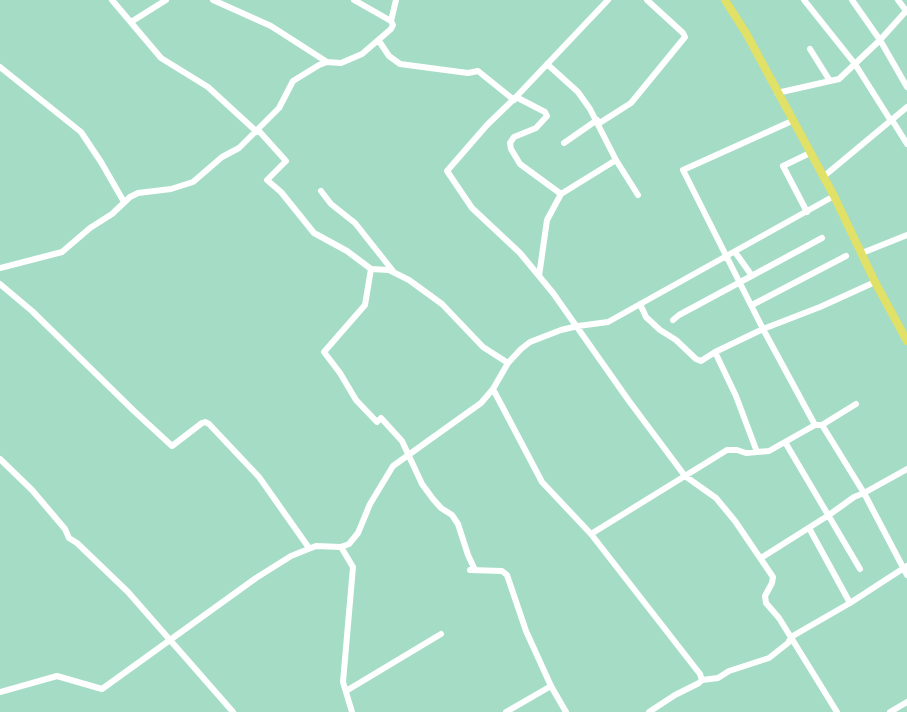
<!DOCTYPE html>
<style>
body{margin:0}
canvas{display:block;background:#a4dcc6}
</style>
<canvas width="907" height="712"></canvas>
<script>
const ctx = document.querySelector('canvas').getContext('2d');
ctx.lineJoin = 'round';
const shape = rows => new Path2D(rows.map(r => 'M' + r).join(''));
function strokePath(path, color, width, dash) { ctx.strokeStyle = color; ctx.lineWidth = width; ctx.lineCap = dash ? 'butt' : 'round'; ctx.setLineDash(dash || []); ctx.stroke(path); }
const minor = shape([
 [112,0,161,58,208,87,257,132],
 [213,0,271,26,327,62],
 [608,0,516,97,487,125,447,171,472,208,520,253,553,293,629,401,685,476,716,498,735,521,773,577,772,583,765,596,766,603,779,618,837,712],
 [804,0,855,64,891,121],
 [852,0,880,40,907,87],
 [898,0,907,12],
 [391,21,396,0],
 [131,22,166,0],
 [379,41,389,56,400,64,468,73,478,71,514,100],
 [810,49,830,81],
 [547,64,578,92,590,109,616,160,638,195],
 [0,67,81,132,101,162,124,202],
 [777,93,839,79,880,40,907,10],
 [516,97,545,112,547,116,536,128,514,137,510,143,511,149,520,164,561,194],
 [892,120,907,144],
 [792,121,683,170,763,329,815,425],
 [598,124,631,103,685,37,683,33,647,0],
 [259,131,286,161,267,180,281,192,314,233,347,251,371,269,389,270,409,280,442,304,483,347,508,363],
 [564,143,597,120],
 [823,177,907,107],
 [321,191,331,204,355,223,393,271],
 [807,212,783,166,810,153],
 [735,252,750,273],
 [862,253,907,235],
 [0,268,62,252,90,228,112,214,130,197,138,193,171,189,193,182,222,157,239,148,279,108,293,81,319,65,327,62,341,63,362,54,391,29,393,25,391,21,354,0],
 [371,269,365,305,324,352,340,373,356,400,377,422,381,418,402,441,422,484,433,499,441,508,452,515,458,524,468,555,475,570],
 [539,276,547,220,561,194,616,160],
 [0,284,32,311,134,411,172,446,202,423,205,422,209,424,259,477,309,548],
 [640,304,646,317,660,330,676,340,696,359,701,361,715,352,763,329,820,307,875,282],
 [752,305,846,256],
 [673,320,679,315,822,238],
 [715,352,736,396,757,452],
 [493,389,542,482,591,534,700,674,702,680,699,683,675,695,649,712],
 [822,425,864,493,907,575],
 [785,442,860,569],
 [0,459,32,490,65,529,69,538,77,543,128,592,233,712],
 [809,528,850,603],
 [591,534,727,450,737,450,746,453,769,451,815,425,822,425,856,404],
 [341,547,353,567,343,682,352,712],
 [761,558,829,515,854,497,864,493,907,469],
 [470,570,502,571,507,575,526,631,551,686,566,712],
 [702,680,718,678,729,671,769,658,788,643,791,637,850,603,907,566],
 [346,691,441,634],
 [0,692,57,676,102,689,256,578,291,556,316,546,341,547,349,544,358,533,370,504,393,466,481,403,493,389,508,363,521,349,530,342,561,330,578,326,608,322,834,196],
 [506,712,551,686],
 [890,712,907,702]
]);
const major = shape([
 [725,0,746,33,834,196,875,282,907,341]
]);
strokePath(minor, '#fff', 6);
strokePath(major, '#e1e067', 8);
</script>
